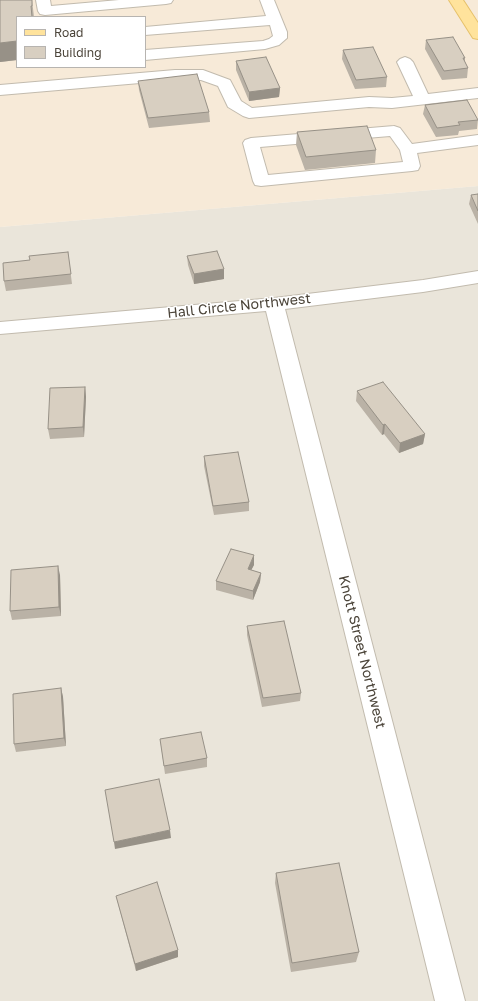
<!DOCTYPE html>
<style>
body{margin:0}
#map{position:relative;width:478px;height:1001px;overflow:hidden;background:#f6f3ec;font-family:"Golos Text",sans-serif}
canvas{display:block}
.legend{position:absolute;left:16px;top:16px;width:130px;height:52px;box-sizing:border-box;background:#fff;border:1px solid #b7b4b0;margin:0;padding:5px 7px;list-style:none;font-size:12px;color:#4b4439}
.legend li{display:flex;align-items:center;gap:8px;height:20px}
.legend b{width:20px;border:1px solid #b7b4b0}
</style>
<div id="map">
<canvas width="478" height="1001"></canvas>
<ul class="legend">
<li><b style="height:5px;background:#ffe39c"></b>Road</li>
<li><b style="height:11px;background:#d8cfc1"></b>Building</li>
</ul>
</div>
<script>
const ctx = document.querySelector('canvas').getContext('2d');
ctx.lineJoin = 'round';
function paint(path, color) { ctx.fillStyle = color; ctx.fill(path, 'evenodd'); }
const shape = rows => new Path2D(rows.map(r => 'M' + r).join(''));
function strokePath(path, color, width, dash) { ctx.strokeStyle = color; ctx.lineWidth = width; ctx.lineCap = dash ? 'butt' : 'round'; ctx.setLineDash(dash || []); ctx.stroke(path); }
function write(font, color, halo, rows, align = 'center') {
  ctx.font = font + ' "Golos Text",sans-serif'; ctx.lineWidth = 3; ctx.setLineDash([]); ctx.textBaseline = 'middle'; ctx.strokeStyle = halo; ctx.fillStyle = color; for (const [text, x, y, turn = 0] of rows) {
    ctx.save(); ctx.translate(x, y); ctx.rotate((+turn || 0) * Math.PI / 180); ctx.textAlign = isNaN(turn) ? turn : align; if (halo) ctx.strokeText(text, 0, 0); ctx.fillText(text, 0, 0); ctx.restore();
  }
}
const residential = shape([
 [478,186,478,1001,0,1001,0,227]
]);
const commercial = shape([
 [0,0,478,0,478,186,0,227],
 [17,17,145,17,145,67,17,67]
]);
const minor = shape([
 [36,0,50,0,51,6,119,0,173,0,171,3,166,4,45,15,40,14,38,11,36,0],
 [260,0,274,0,287,32,287,38,279,45,265,49,145,60,145,50,263,41,269,39,273,36,270,25,145,35,145,27,266,16,260,0],
 [405,57,410,59,413,62,428,94,478,88,478,98,392,108,369,107,249,118,243,116,228,107,218,86,201,80,175,80,0,95,0,85,175,70,203,70,230,80,241,101,252,108,369,97,392,98,413,96,397,62,400,59,405,57],
 [394,126,400,128,412,144,478,135,478,145,417,153,420,166,418,170,412,171,261,186,255,185,253,181,243,143,245,140,251,138,394,126],
 [390,136,400,150,403,162,268,175,260,147,390,136],
 [478,271,478,283,423,292,285,309,465,1001,435,1001,266,311,0,334,0,322,274,298,423,280,478,271]
]);
const major = shape([
 [449,0,463,0,478,23,478,39,473,38,449,0]
]);
const wall = shape([
 [0,0,32,0,34,17,17,17,17,60,0,62],
 [426,40,465,58,465,62,468,68,467,78,442,80,425,49],
 [343,50,387,77,386,87,355,89,342,59],
 [236,61,280,88,279,97,249,101,236,70],
 [138,81,209,112,210,122,149,128,139,90],
 [425,105,478,119,477,129,459,131,458,135,436,137,423,114],
 [297,132,376,150,375,163,305,170,296,145],
 [478,194,478,224,469,204,471,195],
 [68,252,72,284,6,291,4,281],
 [187,256,224,269,224,279,194,284,188,265],
 [85,387,86,397,84,437,50,439,48,429],
 [357,391,425,434,423,444,399,453,384,434,382,435,356,401],
 [204,456,249,502,249,511,214,515,204,466],
 [254,565,251,570,261,573,260,582,253,600,216,590,216,581],
 [60,575,61,616,12,620,10,611],
 [247,626,301,693,300,701,262,707,247,635],
 [61,688,63,697,66,746,16,752,14,744],
 [160,739,207,758,207,767,165,774],
 [276,873,359,952,356,962,291,972,275,883],
 [116,896,178,950,178,957,136,971]
]);
const shadedWall = shape([
 [17,41,17,60,0,62,0,43],
 [280,88,279,97,249,101,249,92],
 [224,269,224,279,194,284,194,274],
 [85,387,86,397,84,437,83,427],
 [385,424,384,434,382,435,383,425],
 [425,434,423,444,399,453,400,443],
 [254,555,254,565,247,578,248,569],
 [58,566,60,575,61,616,59,607],
 [261,573,260,582,253,600,253,591],
 [61,688,63,697,66,746,64,738],
 [170,830,171,838,115,849,114,842],
 [178,950,178,957,136,971,135,964]
]);
const building = shape([
 [0,0,32,0,32,6,31,6,32,17,17,17,17,41,0,43,0,0],
 [453,37,465,58,463,58,468,68,444,71,426,40,453,37],
 [373,47,387,77,356,80,343,50,373,47],
 [266,57,280,88,249,92,236,61,266,57],
 [197,74,209,112,148,118,138,81,197,74],
 [467,100,478,120,458,122,460,125,437,128,425,105,467,100],
 [367,126,376,150,306,157,297,132,367,126],
 [478,194,478,211,471,195,478,194],
 [217,251,224,269,194,274,187,256,217,251],
 [68,252,71,274,4,281,3,263,30,260,29,256,68,252],
 [383,382,425,434,400,443,385,424,383,425,357,391,383,382],
 [85,387,83,427,48,429,50,388,85,387],
 [238,452,249,502,213,506,204,456,238,452],
 [231,549,254,555,248,569,261,573,253,591,216,581,231,549],
 [58,566,59,607,10,611,11,570,58,566],
 [284,621,301,693,263,698,247,626,284,621],
 [61,688,64,738,14,744,13,694,61,688],
 [201,732,207,758,164,766,160,739,201,732],
 [159,779,170,830,114,842,105,790,159,779],
 [339,863,359,952,292,963,276,873,339,863],
 [157,882,178,950,135,964,116,896,157,882]
]);
const streetNames = [
 ["Hall Circle Northwest",239,306,-6],
 ["Knott Street Northwest",362,652,76]
];
paint(residential, '#eae5da');
paint(commercial, '#f7ead8');
strokePath(minor, '#c2bbae', 2);
strokePath(major, '#e6c16a', 2);
paint(minor, '#fff');
paint(major, '#ffe39c');
paint(wall, '#bab2a6');
paint(shadedWall, '#979187');
paint(building, '#d8cfc1');
strokePath(building, '#979187', 1);
write('14px', '#4b4439', '#fff', streetNames);
</script>
